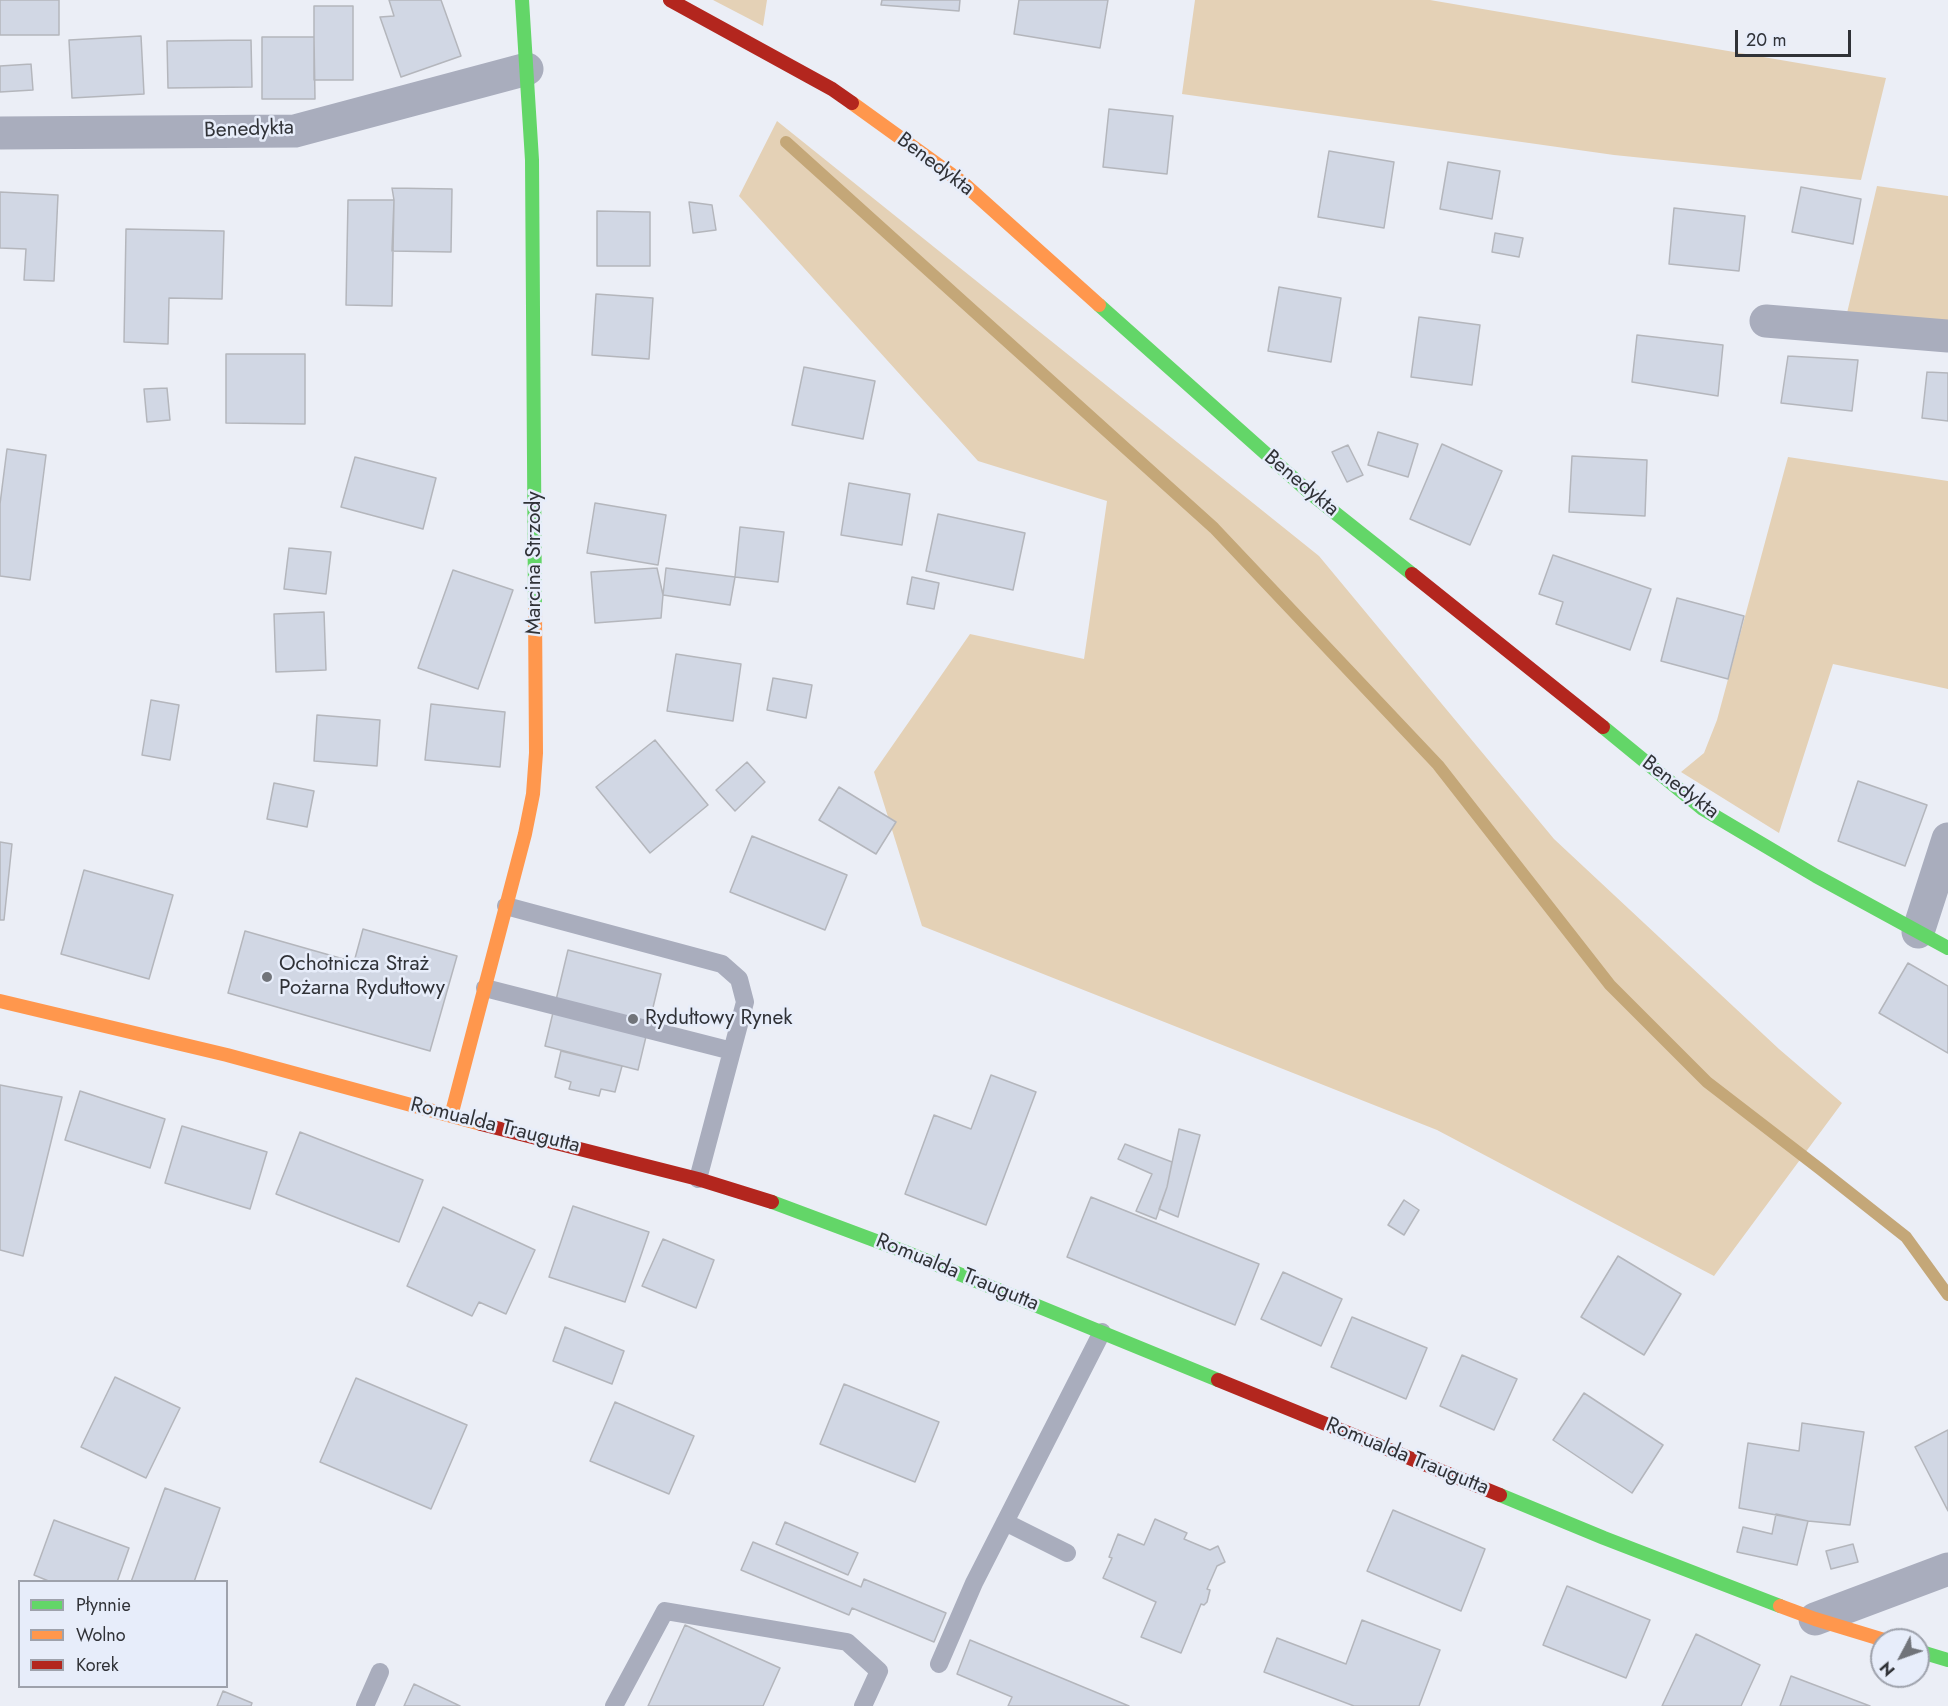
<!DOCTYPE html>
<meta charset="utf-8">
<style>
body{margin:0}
#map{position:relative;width:1948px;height:1706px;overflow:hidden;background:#ebeef6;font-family:Jost,sans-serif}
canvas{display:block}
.legend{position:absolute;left:18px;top:1580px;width:210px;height:108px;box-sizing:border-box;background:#e7edfa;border:2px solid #9ea2ac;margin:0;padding:8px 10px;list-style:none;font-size:18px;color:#303237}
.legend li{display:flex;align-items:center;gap:12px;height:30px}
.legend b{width:30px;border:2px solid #9ea2ac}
.north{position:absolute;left:1870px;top:1628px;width:60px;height:60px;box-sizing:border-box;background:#e7edfa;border:2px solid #9ea2ac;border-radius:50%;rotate:229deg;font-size:16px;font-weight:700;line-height:24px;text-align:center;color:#303237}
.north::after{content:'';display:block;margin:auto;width:21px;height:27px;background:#71747a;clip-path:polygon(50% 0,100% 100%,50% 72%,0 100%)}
.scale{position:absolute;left:1735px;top:30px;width:116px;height:27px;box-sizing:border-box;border:3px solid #303237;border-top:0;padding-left:8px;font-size:18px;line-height:21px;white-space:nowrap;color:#303237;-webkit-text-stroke:4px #e7edfa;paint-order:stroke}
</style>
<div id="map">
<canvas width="1948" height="1706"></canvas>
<ul class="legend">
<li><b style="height:8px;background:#63d668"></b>Płynnie</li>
<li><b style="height:8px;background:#ff974d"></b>Wolno</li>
<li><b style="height:8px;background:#b3261e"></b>Korek</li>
</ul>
<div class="north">N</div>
<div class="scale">20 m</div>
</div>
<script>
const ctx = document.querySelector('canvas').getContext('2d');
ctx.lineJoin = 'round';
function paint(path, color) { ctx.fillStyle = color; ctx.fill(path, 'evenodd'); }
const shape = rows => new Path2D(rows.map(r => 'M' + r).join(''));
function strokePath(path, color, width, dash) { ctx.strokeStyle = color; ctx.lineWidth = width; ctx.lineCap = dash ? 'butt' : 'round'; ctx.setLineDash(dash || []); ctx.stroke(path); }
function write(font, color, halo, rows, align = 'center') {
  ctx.font = font + ' Jost,sans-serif'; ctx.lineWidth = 5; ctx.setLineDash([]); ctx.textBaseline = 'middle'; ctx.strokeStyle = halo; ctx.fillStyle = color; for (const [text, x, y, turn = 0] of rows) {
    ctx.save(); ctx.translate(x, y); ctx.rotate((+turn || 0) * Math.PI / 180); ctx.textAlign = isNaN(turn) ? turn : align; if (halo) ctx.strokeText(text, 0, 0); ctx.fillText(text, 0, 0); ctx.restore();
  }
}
const green = shape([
 [713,0,767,0,763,26],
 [1195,0,1430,0,1886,78,1861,180,1614,155,1182,94],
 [777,121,1319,556,1554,839,1779,1049,1842,1103,1714,1276,1437,1130,922,926,874,772,970,634,1084,659,1107,501,978,461,739,196],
 [1877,186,1948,196,1948,321,1847,313],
 [1788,457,1948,481,1948,689,1833,664,1779,833,1681,772,1704,753,1717,720]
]);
const stream = shape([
 [786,142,1214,528,1438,765,1610,985,1707,1082,1820,1169,1906,1237,1948,1295]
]);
const building = shape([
 [0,0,59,0,59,35,0,35,0,0],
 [389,0,441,0,461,56,401,77,380,17,394,16,389,0],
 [882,0,960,0,959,11,881,5,882,0],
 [1019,0,1108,0,1100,48,1014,34,1019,0],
 [314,6,353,6,353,80,314,80,314,6],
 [141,36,144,94,72,98,69,40,141,36],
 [262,37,314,37,315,99,262,99,262,37],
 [251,40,252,87,168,88,167,41,251,40],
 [31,64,33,90,0,92,0,66,31,64],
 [1109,109,1173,116,1167,174,1103,167,1109,109],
 [1329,151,1394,162,1384,228,1318,217,1329,151],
 [1448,162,1500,171,1492,219,1440,209,1448,162],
 [1801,187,1861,199,1853,244,1792,232,1801,187],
 [392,188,452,189,451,252,392,251,394,200,392,188],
 [0,192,58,195,54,281,24,280,26,249,0,248,0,192],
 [348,200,394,200,392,306,346,305,348,200],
 [689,202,712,205,716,230,693,233,689,202],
 [1674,208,1745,216,1739,271,1669,264,1674,208],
 [597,211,650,212,650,266,597,266,597,211],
 [126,229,224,231,222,299,169,298,168,344,124,342,126,229],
 [1495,233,1523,238,1519,257,1492,252,1495,233],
 [1279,287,1341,298,1331,362,1268,351,1279,287],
 [596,294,653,298,649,359,592,355,596,294],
 [1419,317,1480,325,1472,385,1411,377,1419,317],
 [1637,335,1723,345,1718,396,1632,382,1637,335],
 [226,354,305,354,305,424,226,423,226,354],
 [1788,356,1858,360,1852,411,1781,403,1788,356],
 [804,367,875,381,863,439,792,425,804,367],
 [1927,372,1948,373,1948,421,1922,418,1927,372],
 [167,388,170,420,147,422,144,389,167,388],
 [1378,432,1418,444,1408,477,1368,465,1378,432],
 [1442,444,1502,471,1470,545,1410,519,1442,444],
 [1348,445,1363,475,1347,482,1332,452,1348,445],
 [7,449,46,455,30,580,0,576,0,504,7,449],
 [1572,456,1647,460,1645,516,1569,512,1572,456],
 [355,457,436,478,423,529,341,507,355,457],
 [849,483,910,494,902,545,841,535,849,483],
 [595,503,666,515,658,565,587,553,595,503],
 [938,514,1025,533,1013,590,926,571,938,514],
 [740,527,784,532,778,582,735,577,740,527],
 [289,548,331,552,326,594,284,589,289,548],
 [1553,555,1651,589,1630,650,1556,624,1563,602,1539,594,1553,555],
 [657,568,663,595,661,618,595,623,591,572,657,568],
 [666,568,735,577,730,605,663,595,666,568],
 [453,570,513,590,478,689,418,668,453,570],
 [912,577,939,583,934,609,907,604,912,577],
 [1677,598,1744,616,1728,679,1661,661,1677,598],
 [324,612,326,670,276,672,274,614,324,612],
 [676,654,741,664,733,721,667,711,676,654],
 [773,678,812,685,806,718,767,710,773,678],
 [151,700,179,705,170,760,142,755,151,700],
 [431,704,505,712,500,767,425,760,431,704],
 [317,715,380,720,377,766,314,761,317,715],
 [655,740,708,805,650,853,596,787,655,740],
 [747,762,765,782,735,811,716,790,747,762],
 [1858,781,1927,805,1905,866,1838,841,1858,781],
 [274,783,314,791,307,827,267,819,274,783],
 [839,787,896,822,876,854,819,820,839,787],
 [752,836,847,875,825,930,730,892,752,836],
 [0,842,12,844,4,920,0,920,0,842],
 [84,870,173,895,149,979,61,954,84,870],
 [363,929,457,956,430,1051,228,993,245,931,354,962,363,929],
 [568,950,661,974,638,1070,545,1046,568,950],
 [1908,963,1948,986,1948,1053,1879,1013,1908,963],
 [561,1051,622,1066,615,1092,601,1089,599,1096,569,1089,571,1082,555,1077,561,1051],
 [991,1075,1036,1092,986,1225,905,1194,934,1115,971,1129,991,1075],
 [0,1085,62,1097,23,1256,0,1250,0,1085],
 [80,1091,165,1119,150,1168,65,1140,80,1091],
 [182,1126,267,1152,250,1209,165,1183,182,1126],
 [1179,1129,1200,1135,1178,1217,1159,1209,1167,1187,1179,1129],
 [300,1132,423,1180,399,1242,276,1194,300,1132],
 [1125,1144,1172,1162,1167,1187,1156,1219,1136,1211,1152,1174,1118,1159,1125,1144],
 [1091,1197,1259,1264,1235,1325,1067,1257,1091,1197],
 [1404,1200,1419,1210,1404,1235,1388,1225,1404,1200],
 [573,1206,649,1232,625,1302,549,1277,573,1206],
 [443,1207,535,1250,506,1314,479,1302,472,1316,407,1286,443,1207],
 [663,1239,714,1260,696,1308,642,1286,663,1239],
 [1618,1256,1681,1294,1644,1355,1581,1317,1618,1256],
 [1283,1272,1342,1299,1321,1346,1261,1319,1283,1272],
 [1352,1317,1427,1348,1406,1399,1331,1367,1352,1317],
 [565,1327,624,1351,612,1384,553,1361,565,1327],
 [1462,1355,1517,1379,1494,1430,1440,1406,1462,1355],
 [115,1377,180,1408,146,1478,81,1447,115,1377],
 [356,1378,467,1425,431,1509,320,1462,356,1378],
 [844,1384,939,1422,915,1482,820,1444,844,1384],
 [1584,1393,1663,1445,1632,1493,1553,1440,1584,1393],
 [615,1402,694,1436,669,1494,590,1461,615,1402],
 [1802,1423,1864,1432,1850,1525,1808,1521,1739,1508,1748,1443,1799,1451,1802,1423],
 [1948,1430,1948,1511,1915,1447,1948,1430],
 [165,1488,220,1508,194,1582,131,1582,165,1488],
 [1393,1510,1485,1549,1461,1611,1367,1571,1393,1510],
 [1776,1514,1808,1521,1797,1565,1737,1552,1743,1527,1772,1534,1776,1514],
 [1155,1519,1187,1533,1184,1539,1210,1550,1218,1546,1225,1562,1217,1566,1207,1589,1210,1590,1207,1602,1204,1605,1201,1604,1181,1653,1141,1637,1156,1602,1103,1578,1112,1558,1109,1557,1118,1534,1144,1545,1155,1519],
 [54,1520,129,1548,117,1582,51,1582,34,1575,54,1520],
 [785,1522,858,1553,848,1575,776,1544,785,1522],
 [753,1542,861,1587,864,1579,946,1613,934,1642,852,1608,849,1615,741,1570,753,1542],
 [1853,1544,1858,1562,1831,1569,1826,1551,1853,1544],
 [1567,1586,1650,1620,1626,1678,1543,1645,1567,1586],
 [1362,1620,1440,1650,1419,1706,1354,1706,1264,1672,1277,1638,1346,1664,1362,1620],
 [685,1625,780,1668,763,1706,648,1706,685,1625],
 [1696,1634,1760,1665,1741,1706,1662,1706,1696,1634],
 [970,1640,1129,1706,1008,1706,1012,1697,957,1674,970,1640],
 [1791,1676,1870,1706,1780,1706,1791,1676],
 [414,1684,460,1706,404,1706,414,1684],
 [223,1691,252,1703,251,1706,217,1706,223,1691]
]);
const lane = shape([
 [506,906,722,964,739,979,745,1002,698,1179],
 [485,988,732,1051],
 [1005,1522,1067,1553],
 [939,1664,974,1583,1102,1332],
 [365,1706,380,1672],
 [614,1706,665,1611,847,1642,879,1671,863,1706]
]);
const street = shape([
 [0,133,295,131,527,69],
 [1766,321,1948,336],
 [1918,932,1948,839],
 [1815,1619,1948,1569]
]);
const fast = shape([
 [522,0,532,160,535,609],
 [1099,305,1310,493,1412,574],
 [1603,727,1703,809,1816,876,1948,948],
 [772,1202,903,1251,1218,1380],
 [1500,1495,1604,1538,1780,1606],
 [1918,1651,1948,1660]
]);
const slow = shape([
 [852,103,963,183,1099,305],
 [0,1001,227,1055,481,1124],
 [451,1116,525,834,533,794,536,753,535,609],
 [1780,1606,1815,1619,1884,1640]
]);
const jam = shape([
 [670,0,832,89,852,103],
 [1412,574,1603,727],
 [481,1124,698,1179,772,1202],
 [1218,1380,1500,1495]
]);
const markers = [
 [267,977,6,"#71747a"],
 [633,1019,6,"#71747a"]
];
const streetNames = [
 ["Benedykta",249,130,-2],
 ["Benedykta",935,165,37],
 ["Benedykta",1301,484,40],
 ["Marcina Strzody",535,563,-90],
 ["Benedykta",1680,788,37],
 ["Romualda Traugutta",495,1126,14],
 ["Romualda Traugutta",957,1273,22],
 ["Romualda Traugutta",1407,1457,22]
];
const poiNames = [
 ["Ochotnicza Straż",279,965],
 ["Pożarna Rydułtowy",279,989],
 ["Rydułtowy Rynek",645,1019]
];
paint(green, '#e4d1b6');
strokePath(stream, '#c4a778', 12);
paint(building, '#d1d7e4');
strokePath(building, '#b4b6bc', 1.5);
strokePath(lane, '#a9adbd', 18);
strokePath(street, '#a9adbd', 33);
strokePath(fast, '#63d668', 14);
strokePath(slow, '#ff974d', 14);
strokePath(jam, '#b3261e', 14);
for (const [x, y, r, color] of markers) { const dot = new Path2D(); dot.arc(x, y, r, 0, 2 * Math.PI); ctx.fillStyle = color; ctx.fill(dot); strokePath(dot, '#e7edfa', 2); }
write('21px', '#303237', '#e7edfa', streetNames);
write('21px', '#303237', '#e7edfa', poiNames, 'left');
</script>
